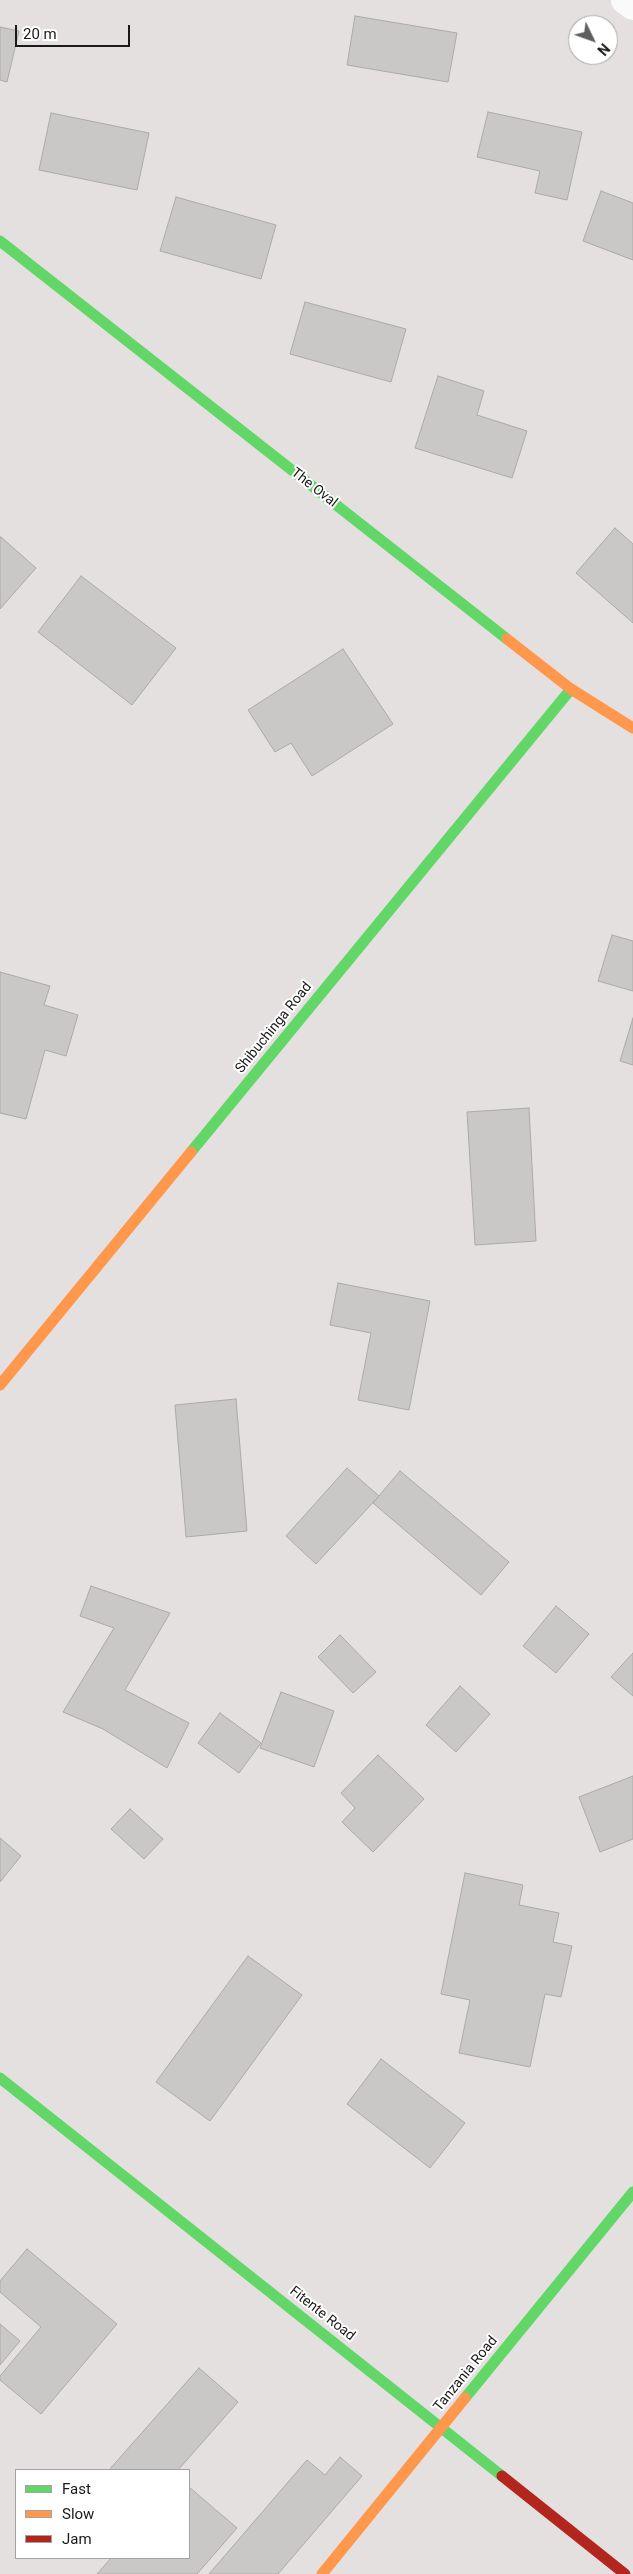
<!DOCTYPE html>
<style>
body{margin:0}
#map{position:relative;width:633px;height:2574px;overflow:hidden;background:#e3e0df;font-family:Roboto,sans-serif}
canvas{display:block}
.legend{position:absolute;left:15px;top:2469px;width:175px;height:90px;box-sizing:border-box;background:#fff;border:1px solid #a4a3a3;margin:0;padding:6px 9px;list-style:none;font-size:15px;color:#1b1919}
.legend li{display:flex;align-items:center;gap:10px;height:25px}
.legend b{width:25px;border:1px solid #a4a3a3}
.north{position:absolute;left:568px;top:15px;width:50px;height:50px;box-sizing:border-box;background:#fff;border:1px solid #a4a3a3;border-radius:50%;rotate:132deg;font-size:14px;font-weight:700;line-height:20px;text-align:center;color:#1b1919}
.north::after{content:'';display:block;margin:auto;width:18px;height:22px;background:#615f5e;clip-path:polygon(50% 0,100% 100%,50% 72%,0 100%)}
.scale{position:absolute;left:15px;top:25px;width:115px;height:22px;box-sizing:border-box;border:2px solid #1b1919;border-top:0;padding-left:6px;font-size:15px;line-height:18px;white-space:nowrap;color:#1b1919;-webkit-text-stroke:4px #fff;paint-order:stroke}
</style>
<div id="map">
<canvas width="633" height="2574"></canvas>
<ul class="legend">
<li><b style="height:6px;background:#63d668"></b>Fast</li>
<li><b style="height:6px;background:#ff974d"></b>Slow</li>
<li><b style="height:6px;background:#b3261e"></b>Jam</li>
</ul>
<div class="north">N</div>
<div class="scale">20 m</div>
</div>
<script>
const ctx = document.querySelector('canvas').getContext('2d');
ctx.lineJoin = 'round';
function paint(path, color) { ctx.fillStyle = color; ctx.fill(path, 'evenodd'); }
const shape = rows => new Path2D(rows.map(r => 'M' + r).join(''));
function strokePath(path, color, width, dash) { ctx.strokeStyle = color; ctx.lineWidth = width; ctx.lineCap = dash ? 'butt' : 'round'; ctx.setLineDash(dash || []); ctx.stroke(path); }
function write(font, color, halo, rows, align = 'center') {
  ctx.font = font + ' Roboto,sans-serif'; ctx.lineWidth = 4; ctx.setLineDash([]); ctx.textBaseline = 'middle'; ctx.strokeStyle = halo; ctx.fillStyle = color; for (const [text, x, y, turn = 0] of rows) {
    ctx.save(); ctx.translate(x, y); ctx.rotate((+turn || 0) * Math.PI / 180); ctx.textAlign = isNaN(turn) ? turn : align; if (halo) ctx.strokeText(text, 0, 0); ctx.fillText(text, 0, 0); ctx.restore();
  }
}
const building = shape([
 [355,16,457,33,448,82,347,65,355,16],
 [0,27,19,31,7,82,0,80,0,27],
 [488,112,582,132,567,200,535,193,540,171,477,157,488,112],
 [51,113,149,133,137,190,39,170,51,113],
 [601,191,633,203,633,260,583,241,601,191],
 [176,197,276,225,261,279,160,251,176,197],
 [305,302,406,329,391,382,290,354,305,302],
 [438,376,484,391,477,415,527,431,512,478,415,448,438,376],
 [615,528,633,544,633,623,576,573,615,528],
 [1,537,36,568,0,609,0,538,1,537],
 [81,576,176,648,132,705,38,632,81,576],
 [343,649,393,724,312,776,291,743,275,752,248,710,343,649],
 [612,935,633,941,633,991,598,981,612,935],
 [0,972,50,986,44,1005,78,1015,66,1056,45,1050,26,1119,0,1113,0,972],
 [633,1018,633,1065,620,1061,633,1018],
 [529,1108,536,1241,475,1245,467,1112,529,1108],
 [338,1283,430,1301,409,1410,358,1400,371,1333,330,1325,338,1283],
 [236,1399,247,1531,186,1537,175,1405,236,1399],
 [347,1468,379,1496,316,1564,286,1536,347,1468],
 [400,1471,509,1562,481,1595,373,1503,400,1471],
 [91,1586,170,1613,125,1690,189,1723,167,1768,103,1729,63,1712,114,1628,80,1616,91,1586],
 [556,1606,589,1634,556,1673,523,1646,556,1606],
 [340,1635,376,1672,353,1693,318,1657,340,1635],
 [633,1653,633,1696,611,1677,633,1653],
 [460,1686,490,1714,456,1752,426,1725,460,1686],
 [281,1692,334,1711,314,1767,260,1748,281,1692],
 [220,1713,261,1743,239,1773,198,1743,220,1713],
 [378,1755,424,1799,373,1852,342,1822,355,1808,341,1793,378,1755],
 [633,1776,633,1839,600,1852,579,1797,633,1776],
 [130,1809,163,1839,144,1859,111,1829,130,1809],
 [0,1838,21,1856,0,1882,0,1838],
 [465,1873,523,1885,519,1905,559,1913,553,1942,572,1946,561,1997,545,1994,530,2067,459,2053,470,2000,441,1994,465,1873],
 [248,1956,302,1995,210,2121,156,2082,248,1956],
 [381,2059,465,2123,430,2168,347,2104,381,2059],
 [27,2249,117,2324,41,2414,0,2380,0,2376,41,2327,0,2292,0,2281,27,2249],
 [0,2324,20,2341,0,2365,0,2324],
 [199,2368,238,2402,178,2470,109,2470,199,2368],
 [340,2457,362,2476,278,2574,209,2574,307,2460,325,2475,340,2457],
 [189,2487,237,2528,197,2574,97,2574,111,2558,189,2558,189,2487]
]);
const street = shape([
 [625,0,633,6]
]);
const fast = shape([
 [0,241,507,639],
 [191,1152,571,689],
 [0,2078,502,2476],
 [465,2398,633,2192]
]);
const slow = shape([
 [507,639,571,689,633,728],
 [0,1385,191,1152],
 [322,2574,465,2398]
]);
const jam = shape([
 [502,2476,625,2574]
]);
const streetNames = [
 ["The Oval",314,488,38],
 ["Shibuchinga Road",274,1028,-51],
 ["Fitente Road",322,2314,38],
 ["Tanzania Road",466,2374,-51]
];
paint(building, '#cac8c7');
strokePath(building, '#abaaa9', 1);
strokePath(street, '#fbfafa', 28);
strokePath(fast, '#63d668', 11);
strokePath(slow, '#ff974d', 11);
strokePath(jam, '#b3261e', 11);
write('14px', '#1b1919', '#fff', streetNames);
</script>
